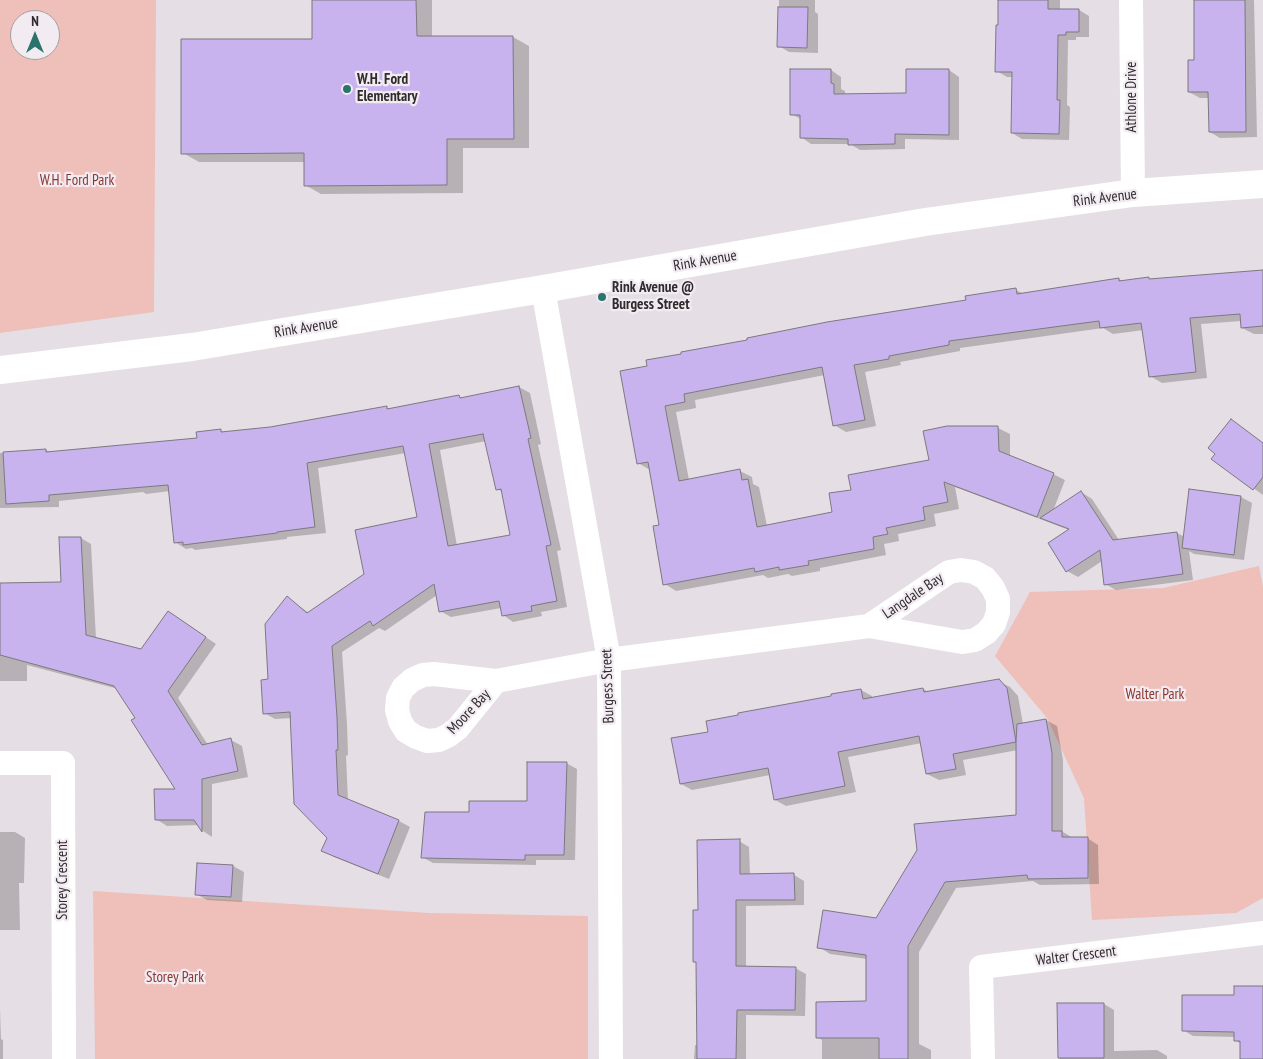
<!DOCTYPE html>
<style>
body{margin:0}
#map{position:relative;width:1263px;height:1059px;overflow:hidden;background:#e5dee4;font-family:"PT Sans Narrow",sans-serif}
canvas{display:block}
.north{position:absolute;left:10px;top:10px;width:50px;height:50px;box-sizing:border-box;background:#f2ebf1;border:1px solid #a49fa3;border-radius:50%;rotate:0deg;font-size:14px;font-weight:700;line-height:20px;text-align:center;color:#2f2c2e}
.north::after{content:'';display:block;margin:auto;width:18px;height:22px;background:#2b746e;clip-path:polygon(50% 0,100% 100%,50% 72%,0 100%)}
</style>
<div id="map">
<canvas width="1263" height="1059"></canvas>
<div class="north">N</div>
</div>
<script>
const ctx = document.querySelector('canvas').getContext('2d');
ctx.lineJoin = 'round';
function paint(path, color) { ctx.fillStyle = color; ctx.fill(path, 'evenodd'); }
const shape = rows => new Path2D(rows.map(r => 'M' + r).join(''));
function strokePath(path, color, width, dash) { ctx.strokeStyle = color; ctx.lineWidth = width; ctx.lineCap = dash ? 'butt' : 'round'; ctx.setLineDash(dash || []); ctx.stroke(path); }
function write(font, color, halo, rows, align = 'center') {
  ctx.font = font + ' "PT Sans Narrow",sans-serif'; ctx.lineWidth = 4.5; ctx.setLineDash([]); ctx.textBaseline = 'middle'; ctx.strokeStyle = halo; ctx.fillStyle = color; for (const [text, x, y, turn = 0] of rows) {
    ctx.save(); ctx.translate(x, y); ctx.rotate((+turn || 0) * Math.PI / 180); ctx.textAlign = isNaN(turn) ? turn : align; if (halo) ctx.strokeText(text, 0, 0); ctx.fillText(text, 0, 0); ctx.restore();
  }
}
const green = shape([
 [0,0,156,0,154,312,0,333],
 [20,20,50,20,50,50,20,50],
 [1259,566,1263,586,1263,898,1236,913,1092,920,1084,798,1047,718,995,656,1030,592,1163,588],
 [93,891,429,913,588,916,588,1059,95,1059]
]);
const shadow = shape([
 [313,0,432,0,432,37,513,37,529,46,529,148,463,148,463,193,321,194,305,185,305,162,199,162,183,153,314,40],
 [779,0,815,0,815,12,818,14,818,53,789,52,779,46],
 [999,0,1060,0,1060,10,1079,10,1089,16,1089,37,1076,37,1076,40,1068,40,1067,105,1070,107,1069,140,1022,139,1012,133,1013,77,1007,77,997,71],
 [1195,0,1254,0,1257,137,1220,138,1210,132,1210,98,1200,98,1189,92,1195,62],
 [831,70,841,77,841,89,845,91,845,95,907,94,949,70,959,77,959,140,905,139,905,149,860,150,850,144,811,144,801,137,801,119,791,114],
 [1263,271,1263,334,1254,334,1242,328,1241,321,1201,324,1207,378,1162,383,1150,376,1144,330,1113,334,1103,328,960,348,960,351,900,362,901,365,865,372,876,426,846,432,834,425,825,375,695,400,696,408,676,412,689,480,740,471,752,477,753,484,759,487,767,526,834,513,852,491,931,461,998,428,1010,434,1010,457,1053,474,1065,480,1053,511,1081,492,1092,499,1119,540,1177,533,1185,537,1190,490,1241,497,1252,503,1244,560,1194,554,1189,551,1193,580,1116,590,1105,584,1102,561,1078,577,1067,571,1069,530,955,487,959,509,934,514,936,526,898,534,899,541,884,544,886,555,820,568,820,571,792,576,788,574,768,578,763,575,676,591,665,584,661,526,650,470,638,463,622,372,1016,290,1024,294,1119,279,1123,282,1148,278,1151,280],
 [519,387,530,393,541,444,538,445,561,550,557,551,567,607,541,612,542,616,513,622,503,615,501,608,451,617,440,611,437,595,385,631,379,628,342,652,347,724,348,755,346,756,348,801,399,821,410,827,389,879,334,857,323,851,328,837,292,718,275,719,264,713,287,598,309,613,365,575,418,518,406,453,318,468,326,533,287,537,287,539,195,550,192,548,186,549,175,542,170,491,146,494,143,492,59,501,59,507,0,508,0,453,46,450,51,453,198,440,221,431,225,433,270,428,387,408,391,410,459,396,463,399],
 [486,441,498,489,502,492,511,536,457,546,440,450],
 [1231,420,1263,443,1263,495,1213,459,1216,454],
 [81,538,91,544,96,639,141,650,178,618,216,644,178,698,208,745,231,740,242,746,248,777,212,784,212,837,203,831,199,825,167,826,156,819,177,790,137,718,118,689,27,665,27,681,0,681,0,630,62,583],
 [998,681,1010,687,1018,696,1023,724,1046,720,1057,726,1063,760,1063,832,1073,838,1087,838,1098,845,1099,884,1040,885,1033,881,956,888,919,952,919,1044,931,1050,931,1059,822,1059,822,1040,817,1037,867,1003,867,959,830,954,819,947,877,919,1017,816,1018,750,963,760,966,775,939,780,927,774,922,743,848,757,856,792,786,806,775,800,770,775,692,790,681,784,709,733,861,690,872,696,872,698,923,689,929,692],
 [566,763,577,769,575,860,536,860,536,865,433,863,422,857,470,813,528,802],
 [0,832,15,832,25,838,24,883,19,883,20,930,0,930],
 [739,841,749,847,750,875,794,875,804,881,804,905,746,906,746,968,795,968,806,974,805,1016,746,1015,746,1059,694,1059,695,1045,698,1045,697,963,695,961,699,911],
 [198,864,233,866,244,872,242,902,207,900,196,894],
 [1263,988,1263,1059,1241,1059,1241,1044,1235,1040,1235,1037,1193,1036,1183,1030,1236,997],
 [1059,1004,1104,1004,1114,1010,1114,1051,1157,1050,1167,1056,1167,1059,1060,1059],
 [0,1009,1,1039,3,1040,3,1059,0,1059]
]);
const building = shape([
 [312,0,416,0,417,36,513,36,514,139,447,139,447,185,304,186,304,153,181,154,181,39,312,39,312,0],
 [998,0,1048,0,1048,9,1079,9,1079,32,1066,32,1066,35,1058,35,1057,100,1060,100,1059,134,1011,133,1012,72,995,72,996,25,998,25,998,0],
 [1194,0,1245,0,1246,132,1209,132,1208,92,1188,92,1188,60,1194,60,1194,0],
 [778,7,808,7,807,48,777,47,778,7],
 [790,69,831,69,831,83,834,84,834,94,906,93,906,69,949,69,949,135,895,134,895,144,848,145,848,139,800,138,800,115,790,115,790,69],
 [1263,270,1263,326,1241,328,1240,314,1190,318,1196,372,1149,377,1141,323,1100,328,1099,321,949,341,949,345,889,356,889,359,854,365,865,420,833,426,822,367,684,394,685,402,665,406,679,481,740,469,742,480,748,479,757,527,832,512,829,493,851,490,848,475,929,460,923,431,947,426,998,426,999,451,1054,473,1037,517,944,482,948,502,923,507,925,520,886,528,888,534,873,537,874,549,808,561,809,565,779,570,779,567,755,572,754,568,663,585,653,526,659,525,648,462,637,464,620,371,647,366,646,360,681,354,681,352,747,340,747,338,827,322,966,300,965,296,1016,288,1017,294,1119,278,1119,281,1149,277,1149,279,1263,270],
 [519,386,531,438,528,439,551,545,546,546,557,601,531,606,532,611,502,616,499,601,439,612,434,584,373,626,370,621,332,646,337,717,338,750,336,750,338,795,399,820,378,874,321,851,327,838,294,804,290,712,263,714,261,680,268,679,265,624,287,596,307,613,364,574,355,530,417,517,403,446,307,463,315,527,277,532,277,533,183,545,183,542,174,543,168,485,49,495,49,501,6,504,3,452,46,449,46,452,197,438,196,432,221,429,221,432,270,427,387,406,387,409,459,395,460,398,519,386],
 [483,434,496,490,501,489,510,535,448,546,429,444,483,434],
 [1231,419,1263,443,1263,477,1253,490,1211,459,1215,454,1208,448,1231,419],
 [1189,489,1241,496,1234,555,1182,548,1189,489],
 [1081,491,1113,540,1177,532,1183,574,1104,585,1100,550,1066,572,1048,543,1069,529,1040,518,1081,491],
 [59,537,81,537,86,635,141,649,168,611,206,637,168,691,202,745,231,738,238,771,202,779,202,832,194,820,155,820,154,789,175,789,131,720,135,718,114,686,0,655,0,583,61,582,59,537],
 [999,679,1007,688,1016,742,1017,724,1046,719,1052,753,1052,831,1062,831,1062,837,1088,837,1088,878,1028,879,1027,875,945,882,908,946,908,1059,879,1059,879,1038,816,1038,816,1002,866,1001,866,955,817,948,823,910,876,918,917,850,914,824,1016,815,1016,742,953,754,956,769,926,774,919,736,838,752,845,786,774,800,768,768,680,784,671,738,708,732,706,721,738,715,738,713,831,696,831,694,861,689,863,699,923,688,924,692,999,679],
 [527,762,567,762,564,855,525,855,525,860,421,858,425,812,469,812,469,801,527,801,527,762],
 [740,839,740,874,794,873,795,900,736,900,736,966,796,967,795,1010,737,1010,736,1059,697,1059,696,962,693,962,693,910,698,910,697,840,740,839],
 [197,863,233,865,231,897,195,895,197,863],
 [1234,986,1263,986,1263,1059,1240,1059,1240,1041,1234,1041,1234,1032,1182,1031,1182,995,1234,995,1234,986],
 [1057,1003,1104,1003,1104,1058,1058,1058,1057,1003]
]);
const minor = shape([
 [1131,0,1133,193],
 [543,289,609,660,611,1059],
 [496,681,458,728,449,735,439,740,427,741,416,737,406,731,400,721,397,710,398,698,403,688,412,680,423,675,434,674,496,681,609,660,869,626,962,642,975,640,986,633,994,624,998,612,998,599,993,588,985,578,974,572,961,570,949,572,869,626],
 [0,763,63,763,64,1059],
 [983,1059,981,967,1263,933]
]);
const tertiary = shape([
 [0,370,192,347,543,289,925,222,1133,193,1263,184]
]);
const markers = [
 [347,89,5,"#2b746e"],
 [602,297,5,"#2b746e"]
];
const poiNames = [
 ["W.H. Ford",357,80],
 ["Elementary",357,97],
 ["Rink Avenue @",612,288],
 ["Burgess Street",612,305]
];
const streetNames = [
 ["Athlone Drive",1132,97,-90],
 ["Rink Avenue",1105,198,-7],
 ["Rink Avenue",705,261,-10],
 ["Rink Avenue",306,328,-9],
 ["Langdale Bay",913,596,-34],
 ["Burgess Street",608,686,-92],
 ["Moore Bay",469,712,-47],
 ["Storey Crescent",63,880,-90],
 ["Walter Crescent",1076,956,-7]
];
const parkNames = [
 ["W.H. Ford Park",77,181],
 ["Walter Park",1155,695],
 ["Storey Park",175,978]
];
paint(green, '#efbfb9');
paint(shadow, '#0003');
paint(building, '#c9b3ef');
strokePath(building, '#7b787f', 1);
strokePath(minor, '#fff', 24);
strokePath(tertiary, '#fff', 28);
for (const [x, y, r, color] of markers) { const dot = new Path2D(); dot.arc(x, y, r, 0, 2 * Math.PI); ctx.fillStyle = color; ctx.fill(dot); strokePath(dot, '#f2ebf1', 2); }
write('bold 15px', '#2f2c2e', '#f2ebf1', poiNames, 'left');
write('15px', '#2f2c2e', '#f2ebf1', streetNames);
write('15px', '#8b3731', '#f2ebf1', parkNames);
</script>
